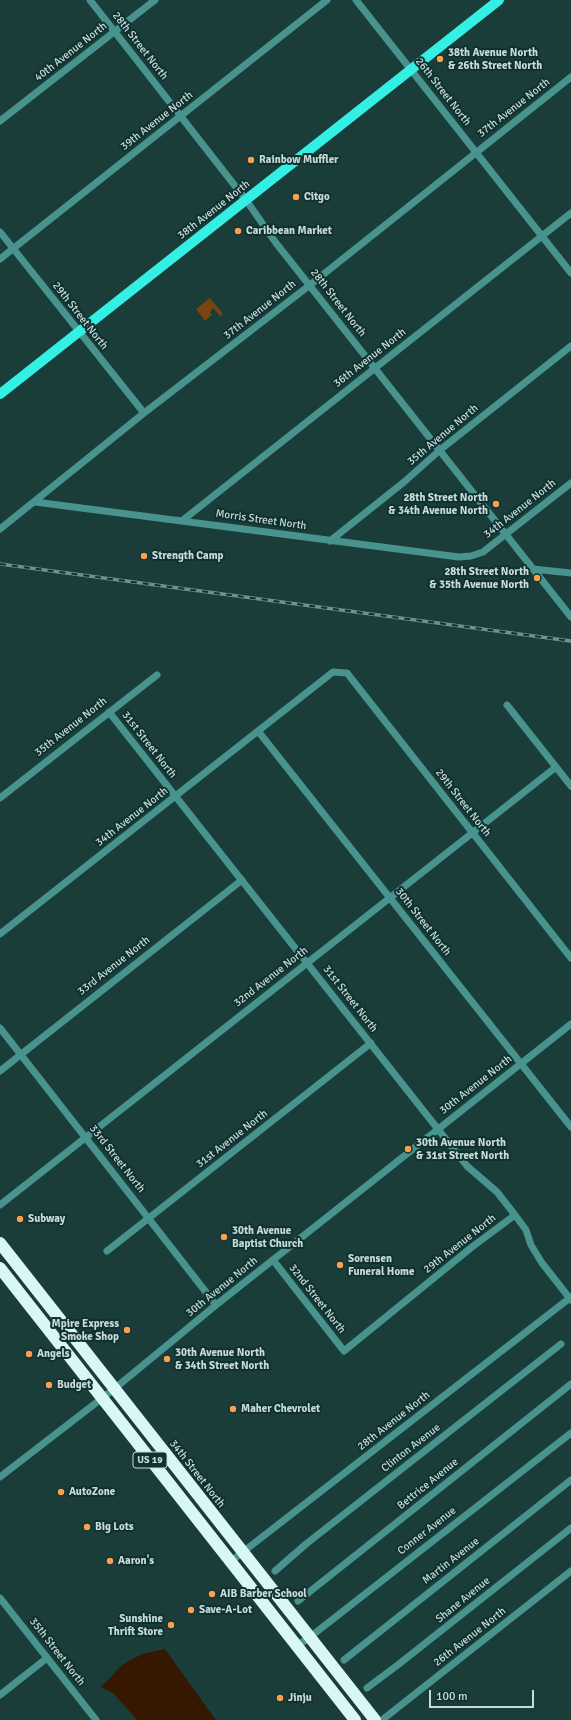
<!DOCTYPE html>
<style>
body{margin:0}
#map{position:relative;width:571px;height:1720px;overflow:hidden;background:#1a3d3a;font-family:Signika,sans-serif}
canvas{display:block}
.scale{position:absolute;left:429px;top:1690px;width:105px;height:18px;box-sizing:border-box;border:2px solid #c8dbd8;border-top:0;padding-left:5px;font-size:12px;line-height:14px;white-space:nowrap;color:#c8dbd8;-webkit-text-stroke:3px #0f3230;paint-order:stroke}
</style>
<div id="map">
<canvas width="571" height="1720"></canvas>
<div class="scale">100 m</div>
</div>
<script>
const ctx = document.querySelector('canvas').getContext('2d');
ctx.lineJoin = 'round';
function paint(path, color) { ctx.fillStyle = color; ctx.fill(path, 'evenodd'); }
const shape = rows => new Path2D(rows.map(r => 'M' + r).join(''));
function strokePath(path, color, width, dash) { ctx.strokeStyle = color; ctx.lineWidth = width; ctx.lineCap = dash ? 'butt' : 'round'; ctx.setLineDash(dash || []); ctx.stroke(path); }
function write(font, color, halo, rows, align = 'center') {
  ctx.font = font + ' Signika,sans-serif'; ctx.lineWidth = 4; ctx.setLineDash([]); ctx.textBaseline = 'middle'; ctx.strokeStyle = halo; ctx.fillStyle = color; for (const [text, x, y, turn = 0] of rows) {
    ctx.save(); ctx.translate(x, y); ctx.rotate((+turn || 0) * Math.PI / 180); ctx.textAlign = isNaN(turn) ? turn : align; if (halo) ctx.strokeText(text, 0, 0); ctx.fillText(text, 0, 0); ctx.restore();
  }
}
const green = shape([
 [210,298,223,314,220,316,213,308,210,312,212,315,205,321,196,309]
]);
const water = shape([
 [165,1649,202,1701,216,1720,137,1720,113,1693,101,1687,122,1665,142,1654]
]);
const minor = shape([
 [90,0,246,200,276,243,571,617],
 [356,0,571,273],
 [0,121,155,0],
 [0,232,144,413],
 [0,259,327,0],
 [35,502,459,557,471,556,483,552,571,483],
 [183,520,571,213],
 [0,529,144,413,310,285,571,77],
 [330,541,404,482,440,450,571,346],
 [533,569,571,573],
 [507,705,571,786],
 [109,712,467,1166,497,1192,515,1215,526,1230,531,1245,542,1263,571,1300],
 [258,731,571,1127],
 [0,798,157,675],
 [0,934,333,672,347,673,571,958],
 [0,1028,216,1305],
 [0,1071,242,880],
 [0,1205,556,767],
 [107,1251,371,1043],
 [273,1260,344,1351,472,1247,515,1215],
 [0,1477,114,1389,216,1305,571,1024],
 [230,1562,571,1297],
 [275,1571,306,1544,561,1344],
 [0,1598,96,1720],
 [298,1601,571,1384],
 [297,1646,310,1637,571,1433],
 [344,1660,571,1480],
 [367,1688,399,1664,571,1528],
 [0,1695,47,1658],
 [382,1720,571,1571]
]);
const major = shape([
 [0,394,499,0]
]);
const highway = shape([
 [0,1243,375,1720],
 [0,1268,355,1720]
]);
const rail = shape([
 [0,564,571,641]
]);
const markers = [
 [440,59,4,"#fa9f4f"],
 [251,160,4,"#fa9f4f"],
 [296,197,4,"#fa9f4f"],
 [238,231,4,"#fa9f4f"],
 [496,504,4,"#fa9f4f"],
 [144,556,4,"#fa9f4f"],
 [537,578,4,"#fa9f4f"],
 [408,1149,4,"#fa9f4f"],
 [20,1219,4,"#fa9f4f"],
 [224,1237,4,"#fa9f4f"],
 [340,1265,4,"#fa9f4f"],
 [127,1330,4,"#fa9f4f"],
 [29,1354,4,"#fa9f4f"],
 [167,1359,4,"#fa9f4f"],
 [49,1385,4,"#fa9f4f"],
 [233,1409,4,"#fa9f4f"],
 [61,1492,4,"#fa9f4f"],
 [87,1527,4,"#fa9f4f"],
 [110,1561,4,"#fa9f4f"],
 [212,1594,4,"#fa9f4f"],
 [191,1610,4,"#fa9f4f"],
 [171,1625,4,"#fa9f4f"],
 [280,1698,4,"#fa9f4f"]
];
const shields = [
 [150,1460,34]
];
const shieldNames = [
 ["US 19",150,1460]
];
const streetNames = [
 ["28th Street North",140,46,52],
 ["40th Avenue North",71,52,-38],
 ["26th Street North",443,92,52],
 ["37th Avenue North",514,108,-38],
 ["39th Avenue North",157,121,-38],
 ["38th Avenue North",214,210,-38],
 ["28th Street North",338,303,52],
 ["37th Avenue North",260,310,-38],
 ["29th Street North",80,316,52],
 ["36th Avenue North",370,358,-38],
 ["35th Avenue North",443,435,-40],
 ["34th Avenue North",520,509,-38],
 ["Morris Street North",261,520,8],
 ["35th Avenue North",71,727,-38],
 ["31st Street North",149,745,52],
 ["29th Street North",463,803,52],
 ["34th Avenue North",132,817,-38],
 ["30th Street North",423,922,52],
 ["33rd Avenue North",114,966,-38],
 ["32nd Avenue North",271,977,-38],
 ["31st Street North",350,999,52],
 ["30th Avenue North",476,1085,-38],
 ["31st Avenue North",232,1139,-38],
 ["33rd Street North",117,1159,52],
 ["29th Avenue North",460,1244,-38],
 ["30th Avenue North",222,1287,-39],
 ["32nd Street North",317,1299,52],
 ["28th Avenue North",394,1421,-38],
 ["Clinton Avenue",411,1448,-38],
 ["34th Street North",197,1474,52],
 ["Bettrice Avenue",428,1484,-39],
 ["Conner Avenue",427,1531,-38],
 ["Martin Avenue",451,1561,-38],
 ["Shane Avenue",463,1600,-39],
 ["26th Avenue North",470,1637,-38],
 ["35th Street North",57,1652,52]
];
const poiNames = [
 ["38th Avenue North",448,53],
 ["& 26th Street North",448,66],
 ["Rainbow Muffler",259,160],
 ["Citgo",304,197],
 ["Caribbean Market",246,231],
 ["28th Street North",488,498,"right"],
 ["& 34th Avenue North",488,511,"right"],
 ["Strength Camp",152,556],
 ["28th Street North",529,572,"right"],
 ["& 35th Avenue North",529,585,"right"],
 ["30th Avenue North",416,1143],
 ["& 31st Street North",416,1156],
 ["Subway",28,1219],
 ["30th Avenue",232,1231],
 ["Baptist Church",232,1244],
 ["Sorensen",348,1259],
 ["Funeral Home",348,1272],
 ["Mpire Express",119,1324,"right"],
 ["Smoke Shop",119,1337,"right"],
 ["30th Avenue North",175,1353],
 ["& 34th Street North",175,1366],
 ["Angels",37,1354],
 ["Budget",57,1385],
 ["Maher Chevrolet",241,1409],
 ["AutoZone",69,1492],
 ["Big Lots",95,1527],
 ["Aaron's",118,1561],
 ["AIB Barber School",220,1594],
 ["Save-A-Lot",199,1610],
 ["Sunshine",163,1619,"right"],
 ["Thrift Store",163,1632,"right"],
 ["Jinju",288,1698]
];
paint(green, '#79440f');
paint(water, '#361700');
strokePath(minor, '#48938d', 7);
strokePath(major, '#33efe4', 10);
strokePath(highway, '#d9f8f5', 12);
strokePath(rail, '#748f8c', 3.5);
strokePath(rail, '#0f3230', 2, [6]);
for (const [x, y, r, color] of markers) { const dot = new Path2D(); dot.arc(x, y, r, 0, 2 * Math.PI); ctx.fillStyle = color; ctx.fill(dot); strokePath(dot, '#0f3230', 1.5); }
for (const [x, y, w] of shields) { const box = new Path2D(); box.roundRect(x - w / 2, y - 8, w, 16, 3); ctx.fillStyle = '#0f3230'; ctx.fill(box); strokePath(box, '#c8dbd8', 1); }
write('bold 10px', '#c8dbd8', null, shieldNames);
write('11px', '#c8dbd8', '#0f3230', streetNames);
write('bold 11px', '#c8dbd8', '#0f3230', poiNames, 'left');
</script>
